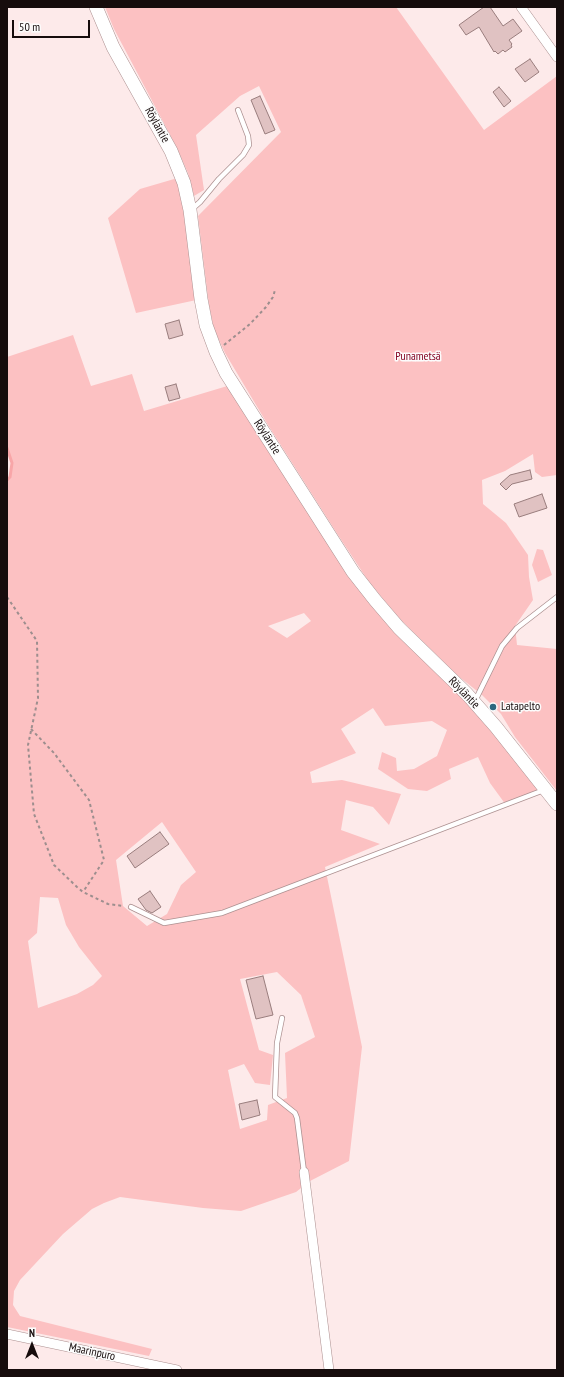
<!DOCTYPE html>
<meta charset="utf-8">
<style>
body{margin:0}
#map{position:relative;width:564px;height:1377px;overflow:hidden;background:#fdeaea;font-family:"PT Sans Narrow",sans-serif}
canvas{display:block}
.frame{position:absolute;inset:0;border:8px solid #160c0c;pointer-events:none}
.north{position:absolute;left:12px;top:1325px;width:40px;height:40px;-webkit-text-stroke:3px #fcfcfc;paint-order:stroke;rotate:0deg;font-size:11px;font-weight:700;line-height:16px;text-align:center;color:#160c0c}
.north::after{content:'';display:block;margin:auto;width:14px;height:18px;background:#160c0c;clip-path:polygon(50% 0,100% 100%,50% 72%,0 100%)}
.scale{position:absolute;left:12px;top:20px;width:78px;height:18px;box-sizing:border-box;border:2px solid #160c0c;border-top:0;padding-left:5px;font-size:12px;line-height:14px;white-space:nowrap;color:#160c0c;-webkit-text-stroke:3px #fcfcfc;paint-order:stroke}
</style>
<div id="map">
<canvas width="564" height="1377"></canvas>
<div class="frame"></div>
<div class="north">N</div>
<div class="scale">50 m</div>
</div>
<script>
const ctx = document.querySelector('canvas').getContext('2d');
ctx.lineJoin = 'round';
function paint(path, color) { ctx.fillStyle = color; ctx.fill(path, 'evenodd'); }
const shape = rows => new Path2D(rows.map(r => 'M' + r).join(''));
function strokePath(path, color, width, dash) { ctx.strokeStyle = color; ctx.lineWidth = width; ctx.lineCap = dash ? 'butt' : 'round'; ctx.setLineDash(dash || []); ctx.stroke(path); }
function write(font, color, halo, rows, align = 'center') {
  ctx.font = font + ' "PT Sans Narrow",sans-serif'; ctx.lineWidth = 3; ctx.setLineDash([]); ctx.textBaseline = 'middle'; ctx.strokeStyle = halo; ctx.fillStyle = color; for (const [text, x, y, turn = 0] of rows) {
    ctx.save(); ctx.translate(x, y); ctx.rotate((+turn || 0) * Math.PI / 180); ctx.textAlign = isNaN(turn) ? turn : align; if (halo) ctx.strokeText(text, 0, 0); ctx.fillText(text, 0, 0); ctx.restore();
  }
}
const green = shape([
 [105,7,396,7,484,130,557,76,557,475,542,477,535,472,533,454,505,471,482,480,483,504,506,523,528,555,529,577,533,600,515,626,517,645,557,649,557,791,515,737,501,714,482,695,457,675,400,619,369,582,338,535,268,425,225,353,214,329,209,306,198,216,281,132,259,86,240,96,196,135,204,190,194,196,188,173,176,146,114,29],
 [181,177,201,299,136,313,108,218,140,189],
 [73,335,91,386,132,374,144,411,234,384,353,572,544,788,506,805,490,783,478,757,449,769,451,779,427,791,408,789,378,769,382,752,396,758,397,771,414,769,437,756,447,730,432,721,385,726,373,708,341,729,356,753,310,772,312,783,342,780,401,794,389,825,373,807,346,800,341,830,380,844,325,867,362,1047,349,1161,310,1181,296,1192,241,1211,203,1208,120,1197,104,1203,92,1209,63,1234,20,1280,14,1291,13,1305,20,1316,152,1349,149,1356,7,1327,7,480,10,477,12,463,7,448,7,357],
 [304,613,311,621,287,638,268,626],
 [162,822,196,872,181,885,167,914,147,926,123,906,116,860],
 [40,897,58,898,66,925,79,947,102,976,93,985,77,994,38,1008,28,941,37,933],
 [277,972,301,995,315,1037,285,1053,287,1098,268,1105,267,1120,240,1129,228,1070,244,1064,255,1083,270,1085,273,1055,259,1050,240,979],
 [537,549,543,550,552,575,538,582,532,565]
]);
const stream = shape([
 [7,448,12,463,10,477,7,480]
]);
const building = shape([
 [484,7,490,7,503,26,513,19,522,31,509,40,512,44,511,45,512,47,505,52,503,50,498,54,495,51,494,52,479,27,466,35,459,25,484,7],
 [530,59,539,72,525,82,515,69,530,59],
 [499,87,511,101,504,107,493,92,499,87],
 [260,96,275,130,265,134,251,100,260,96],
 [179,320,183,335,169,339,165,324,179,320],
 [176,384,180,398,169,401,165,387,176,384],
 [530,470,532,479,512,484,506,490,500,484,510,475,530,470],
 [542,494,547,508,519,517,514,504,542,494],
 [160,832,169,844,135,868,127,856,160,832],
 [150,891,161,907,152,913,146,910,138,899,150,891],
 [263,976,273,1015,256,1019,246,980,263,976],
 [257,1100,260,1115,242,1120,239,1104,257,1100]
]);
const path = shape([
 [224,345,250,324,266,307,273,297,275,290],
 [7,597,37,641,38,698,28,745,34,814,54,865,77,887,83,892,108,904,124,906],
 [31,729,54,753,89,800,104,860,83,892]
]);
const lane = shape([
 [192,209,200,202,219,179,243,155,249,145,248,136,238,110],
 [475,701,502,646,517,628,557,597],
 [131,907,164,923,222,913,544,790],
 [282,1018,277,1043,275,1097,295,1113,297,1118,304,1172]
]);
const street = shape([
 [521,7,557,57],
 [304,1172,329,1370],
 [7,1334,177,1370]
]);
const secondary = shape([
 [96,7,113,47,171,151,184,183,190,210,201,299,206,325,216,352,226,373,353,572,375,600,399,628,467,694,496,727,557,804]
]);
const markers = [
 [493,707,4,"#2c677f"]
];
const streetNames = [
 ["Röyläntie",157,125,61],
 ["Röyläntie",267,437,57],
 ["Röyläntie",464,693,46],
 ["Maarinpuro",92,1352,12]
];
const parkNames = [
 ["Punametsä",418,357]
];
const poiNames = [
 ["Latapelto",501,707]
];
paint(green, '#fcc1c2');
strokePath(stream, '#f8a6a8', 3);
paint(building, '#e0c2c2');
strokePath(building, '#997d7d', 1);
strokePath(lane, '#ad9191', 6);
strokePath(street, '#ad9191', 10);
strokePath(secondary, '#ad9191', 14);
strokePath(path, '#9d8e8e', 2, [3, 3]);
strokePath(lane, '#fff', 4.5);
strokePath(street, '#fff', 9);
strokePath(secondary, '#fff', 13);
for (const [x, y, r, color] of markers) { const dot = new Path2D(); dot.arc(x, y, r, 0, 2 * Math.PI); ctx.fillStyle = color; ctx.fill(dot); strokePath(dot, '#fcfcfc', 1.5); }
write('12px', '#160c0c', '#fcfcfc', streetNames);
write('12px', '#840625', '#fcfcfc', parkNames);
write('12px', '#160c0c', '#fcfcfc', poiNames, 'left');
</script>
